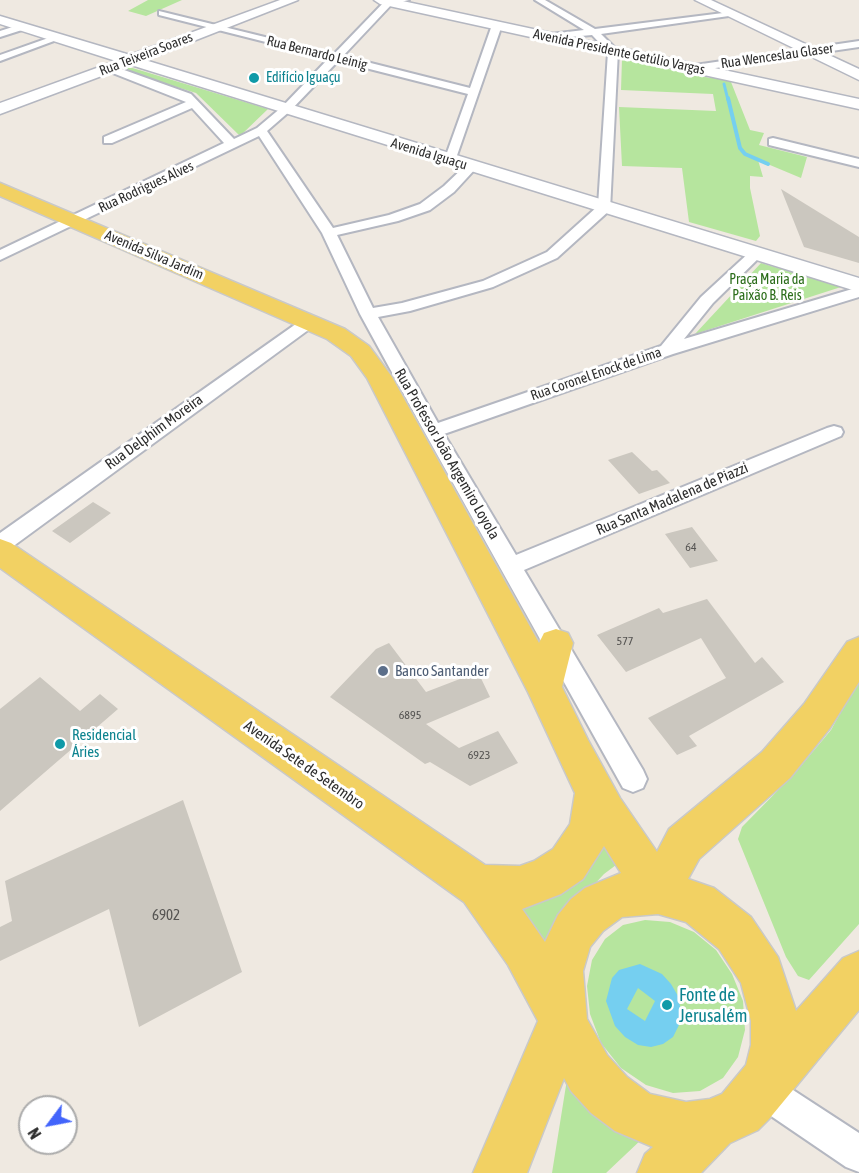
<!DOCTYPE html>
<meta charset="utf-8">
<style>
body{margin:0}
#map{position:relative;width:859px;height:1173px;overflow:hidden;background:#efe9e1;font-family:"Asap Condensed",sans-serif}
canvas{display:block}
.north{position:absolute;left:18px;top:1095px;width:60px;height:60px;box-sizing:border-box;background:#fff;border:2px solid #ababab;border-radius:50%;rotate:238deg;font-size:16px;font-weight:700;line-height:24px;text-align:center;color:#2e2e2e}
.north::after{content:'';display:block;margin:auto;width:21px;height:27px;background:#4264fb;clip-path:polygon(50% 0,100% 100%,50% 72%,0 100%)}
</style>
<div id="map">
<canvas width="859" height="1173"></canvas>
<div class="north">N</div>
</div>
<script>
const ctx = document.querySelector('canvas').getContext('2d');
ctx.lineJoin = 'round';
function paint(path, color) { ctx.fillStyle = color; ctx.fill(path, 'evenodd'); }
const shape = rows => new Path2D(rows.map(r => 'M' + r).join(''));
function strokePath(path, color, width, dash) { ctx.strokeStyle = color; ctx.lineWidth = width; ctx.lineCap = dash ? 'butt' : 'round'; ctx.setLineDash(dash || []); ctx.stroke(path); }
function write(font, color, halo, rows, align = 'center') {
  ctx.font = font + ' "Asap Condensed",sans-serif'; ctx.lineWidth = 6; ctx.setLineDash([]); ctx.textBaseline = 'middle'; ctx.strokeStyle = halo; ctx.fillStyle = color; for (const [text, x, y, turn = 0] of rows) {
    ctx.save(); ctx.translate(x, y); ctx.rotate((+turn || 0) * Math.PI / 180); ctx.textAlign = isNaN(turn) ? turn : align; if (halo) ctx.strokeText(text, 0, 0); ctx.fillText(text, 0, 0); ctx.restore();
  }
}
const green = shape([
 [148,0,182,0,146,16,128,11],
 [622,59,710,78,709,73,729,77,750,130,764,133,759,145,807,157,801,178,758,160,763,177,750,176,750,188,760,236,756,241,689,222,682,168,622,166,619,107,716,111,713,94,621,90],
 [126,66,268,109,240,136,196,93,118,69],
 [761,263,841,287,695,334],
 [859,679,859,924,809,980,798,976,786,957,738,839,742,827,795,773,831,730],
 [600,827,616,865,604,874,562,919,547,958,518,900],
 [645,920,670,922,694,932,716,950,732,974,743,1001,745,1030,738,1057,723,1078,700,1091,673,1093,646,1085,621,1068,601,1043,590,1014,587,986,592,960,605,939,623,925],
 [568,1073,643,1138,606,1173,552,1173]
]);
const water = shape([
 [640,964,662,974,671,984,678,996,681,1011,679,1025,673,1037,663,1044,651,1047,638,1045,625,1037,615,1026,606,1001,612,978,619,970],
 [638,988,655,1001,645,1021,627,1009]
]);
const streamFar1 = shape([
 [724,84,728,100]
]);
const stream = shape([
 [728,98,740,148,745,154,768,164]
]);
const building = shape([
 [781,189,859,237,859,263,804,247],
 [632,452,652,471,657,470,670,483,639,494,608,460],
 [93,502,111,513,70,543,52,531],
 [692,527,718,561,690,568,665,534],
 [707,599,755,663,762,657,784,682,689,736,697,746,677,755,648,718,726,678,701,638,626,672,597,635,659,608,663,613],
 [389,643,426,692,478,672,490,697,426,724,459,748,498,731,518,763,470,786,430,762,425,764,330,697,376,649],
 [40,677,80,711,100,694,118,709,0,811,0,709],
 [183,800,242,972,139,1027,109,909,0,961,0,927,12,921,5,881]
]);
const street = shape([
 [386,0,409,0,392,4,343,56,470,88,492,25,497,22,502,25,454,164,446,164,444,161,468,94,338,61,290,111,267,131,333,228,389,215,420,204,444,186,467,164,471,163,477,167,454,192,430,210,398,221,337,235,373,308,402,303,483,281,547,252,598,206,608,52,592,35,548,39,548,35,551,34,584,30,535,0,545,0,595,29,731,12,736,15,601,34,618,51,610,210,557,258,493,287,410,311,378,317,438,423,661,346,701,297,752,250,757,249,764,253,713,303,684,339,859,287,859,297,673,354,444,434,516,555,827,428,834,426,841,428,843,432,841,436,524,570,643,770,647,779,643,788,633,792,623,788,424,431,360,314,322,233,259,136,0,260,0,250,224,143,192,108,112,143,104,143,104,137,186,102,105,70,105,66,113,66,191,94,234,139,257,128,282,107,329,58,159,15,159,11,334,54,386,0],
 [22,24,27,27,25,29,0,37,0,31,22,24],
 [54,36,62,38,0,61,0,55,54,36],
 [859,41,859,47,695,71,690,68,695,65,859,41],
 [773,138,859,159,859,167,769,145,769,139,773,138],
 [309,317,315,319,317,322,315,325,8,550,0,552,0,533,303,319,309,317],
 [761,1072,773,1077,859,1133,859,1172,846,1167,749,1101,744,1089,749,1077,761,1072]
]);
const secondary = shape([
 [280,0,298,0,145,60,859,278,859,292,131,65,0,114,0,103,116,61,0,24,0,16,130,55,280,0],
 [374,0,398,0,859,99,859,109,380,4,374,0],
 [695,0,711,0,859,69,859,80,695,0]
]);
const primary = shape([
 [0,183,345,329,369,346,392,377,539,643,544,633,556,629,568,633,573,643,562,687,588,740,620,798,657,852,669,829,762,752,804,704,847,642,859,637,859,682,830,728,790,778,699,859,688,879,714,888,751,917,778,957,796,1011,843,958,859,951,859,1010,769,1119,758,1130,730,1143,701,1173,637,1173,645,1154,653,1147,615,1131,591,1113,571,1091,564,1078,527,1173,473,1173,538,1021,508,965,464,902,0,568,0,539,11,543,485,865,520,866,534,861,553,849,570,824,575,793,528,692,367,378,351,356,327,339,0,196,0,183],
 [604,846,621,873,585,888,571,899,558,915,545,942,522,909,561,894,583,879,604,846],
 [658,914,686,922,719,949,741,983,751,1021,751,1045,746,1065,722,1094,710,1099,686,1102,650,1094,627,1077,607,1055,587,1019,583,971,590,947,603,931,622,917,658,914]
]);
const markers = [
 [254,78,6,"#0f9aa8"],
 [383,671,6,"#5c6f8a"],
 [60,744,6,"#0f9aa8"],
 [667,1005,6,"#0f9aa8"]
];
const numberNames = [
 ["64",691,547],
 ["577",625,641],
 ["6895",410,715],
 ["6923",479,755]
];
const farStreetnames = [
 ["Avenida Presidente Getúlio Vargas",619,52,12],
 ["Rua Bernardo Leinig",317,53,14],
 ["Rua Teixeira Soares",146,54,-21],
 ["Rua Wenceslau Glaser",777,56,-8],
 ["Avenida Iguaçu",429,154,17],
 ["Rua Rodrigues Alves",146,187,-25],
 ["Avenida Silva Jardim",154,255,23],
 ["Rua Coronel Enock de Lima",596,374,-19]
];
const farCulturenames = [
 ["Edifício Iguaçu",266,78]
];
const farParknames = [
 ["Praça Maria da",767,280],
 ["Paixão B. Reis",767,296]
];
const streetNames = [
 ["Rua Delphim Moreira",154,432,-36],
 ["Rua Professor João Argemiro Loyola",447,454,60],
 ["Rua Santa Madalena de Piazzi",672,499,-23],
 ["Avenida Sete de Setembro",304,765,35]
];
const serviceNames = [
 ["Banco Santander",395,671]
];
const cultureNames = [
 ["Residencial",72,735],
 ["Áries",72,752]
];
const nearNumbernames = [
 ["6902",166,915]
];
const nearCulturenames = [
 ["Fonte de",679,995],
 ["Jerusalém",679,1016]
];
paint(green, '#b6e59e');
paint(water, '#75cff0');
strokePath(streamFar1, '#75cff0', 3);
strokePath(stream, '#75cff0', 4);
paint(building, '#cbc7bf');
strokePath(street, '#b4b7c1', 4);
strokePath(secondary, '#b4b7c1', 3);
strokePath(primary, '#c9c9c9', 3);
paint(street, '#fff');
paint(secondary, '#fff');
paint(primary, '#f2d163');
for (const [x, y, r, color] of markers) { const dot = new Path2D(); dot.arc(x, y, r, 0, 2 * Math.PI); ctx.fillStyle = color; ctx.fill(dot); strokePath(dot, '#fff', 2); }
write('12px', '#555452', null, numberNames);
write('14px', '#2e2e2e', '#fff', farStreetnames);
write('14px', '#0d838f', '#fff', farCulturenames, 'left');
write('14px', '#2c6e1b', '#fff', farParknames);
write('15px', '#2e2e2e', '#fff', streetNames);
write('15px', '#4e5e75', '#fff', serviceNames, 'left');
write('15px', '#0d838f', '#fff', cultureNames, 'left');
write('15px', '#555452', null, nearNumbernames);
write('18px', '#0d838f', '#fff', nearCulturenames, 'left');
</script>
